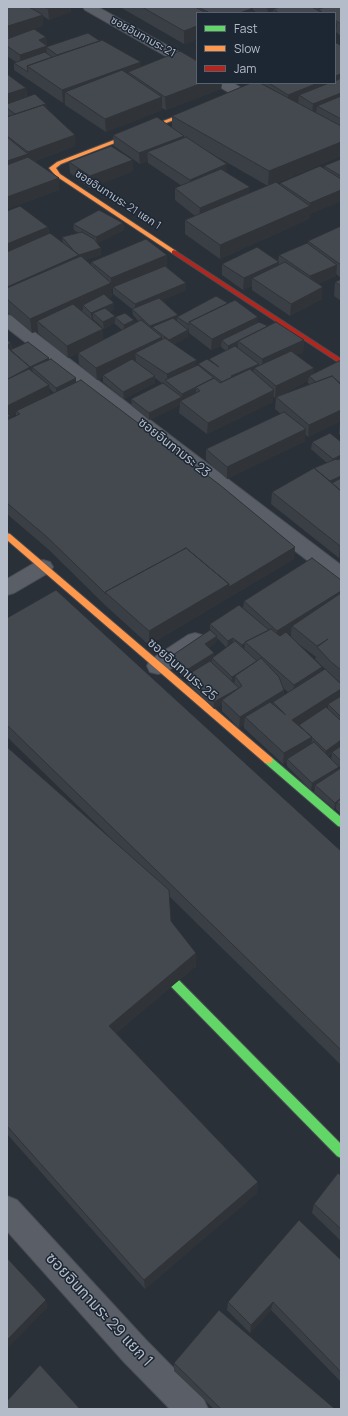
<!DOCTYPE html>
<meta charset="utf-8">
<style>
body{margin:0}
#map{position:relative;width:348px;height:1416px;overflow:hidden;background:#2a3038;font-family:Manrope,sans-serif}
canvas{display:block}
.frame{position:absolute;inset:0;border:8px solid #b4bcc9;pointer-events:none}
.legend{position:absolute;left:196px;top:12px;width:140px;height:72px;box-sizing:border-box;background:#1d2633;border:1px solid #59626f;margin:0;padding:5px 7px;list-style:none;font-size:12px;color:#b4bcc9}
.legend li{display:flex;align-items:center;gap:8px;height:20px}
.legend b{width:20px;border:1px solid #59626f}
</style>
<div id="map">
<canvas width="348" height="1416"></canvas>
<div class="frame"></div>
<ul class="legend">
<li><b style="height:5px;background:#63d668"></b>Fast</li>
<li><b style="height:5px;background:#ff974d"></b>Slow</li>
<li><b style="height:5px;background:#b3261e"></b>Jam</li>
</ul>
</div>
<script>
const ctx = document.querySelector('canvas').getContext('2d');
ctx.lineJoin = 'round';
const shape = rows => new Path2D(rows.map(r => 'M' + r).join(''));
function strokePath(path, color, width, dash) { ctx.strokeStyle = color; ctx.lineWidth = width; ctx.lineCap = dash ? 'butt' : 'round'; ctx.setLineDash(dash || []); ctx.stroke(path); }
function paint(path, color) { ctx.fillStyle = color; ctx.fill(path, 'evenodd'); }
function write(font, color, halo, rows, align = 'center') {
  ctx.font = font + ' Manrope,"Noto Sans Thai",sans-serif'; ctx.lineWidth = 3; ctx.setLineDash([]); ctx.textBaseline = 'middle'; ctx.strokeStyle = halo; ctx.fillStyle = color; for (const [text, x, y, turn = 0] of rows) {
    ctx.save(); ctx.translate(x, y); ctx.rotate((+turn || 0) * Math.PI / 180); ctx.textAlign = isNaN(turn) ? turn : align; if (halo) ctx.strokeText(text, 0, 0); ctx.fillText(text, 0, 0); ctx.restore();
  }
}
const street = shape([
 [83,7,98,7,197,62,197,72,192,71,85,10,83,7],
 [216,83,233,83,265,102,267,105,265,108,260,109,255,108,218,86,216,83],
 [7,315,13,316,341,565,341,583,334,581,7,328,7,315],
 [43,560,50,562,53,567,50,572,14,593,7,595,7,579,36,562,43,560],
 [195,633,202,635,206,641,202,647,166,672,158,674,150,672,147,666,150,660,188,635,195,633],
 [7,1196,17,1200,146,1340,203,1398,208,1409,170,1409,124,1362,7,1231,7,1196]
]);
const fast = shape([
 [268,756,271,757,341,817,341,827,338,826,265,763,263,760,265,757,268,756],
 [154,957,158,959,341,1144,341,1158,337,1156,150,965,149,962,150,959,154,957]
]);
const slow = shape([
 [197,108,202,109,61,164,56,168,60,174,176,251,176,253,172,253,56,176,49,168,57,162,197,108],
 [7,533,10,534,271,757,273,760,271,763,265,763,7,540,7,533]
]);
const jam = shape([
 [174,250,341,359,341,364,172,253,172,251,174,250]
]);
const wall = shape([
 [7,7,71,7,71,12,49,20,43,16,43,26,9,37,7,36],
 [120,7,341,7,341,36,336,32,336,34,335,34,335,13,257,13,253,10,253,13,197,13,197,39,184,44],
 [7,36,10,38,46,37,47,47,141,67,197,83,222,83,221,89,166,110,162,108,162,110,106,132,65,105,65,102,63,103,14,70,14,63,16,62,7,56],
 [341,46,341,156,276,183,280,185,280,183,324,168,324,166,341,159,341,201,310,214,309,219,220,259,185,234,185,220,195,216,175,200,175,188,182,186,148,163,148,161,140,164,114,146,113,135,172,127,172,116,251,83,335,83],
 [200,147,268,186,249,193],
 [7,74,26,88,27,97,46,104,47,109,75,135,75,146,35,161,59,190,7,209,7,117,9,116,7,114],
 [69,162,133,171,90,188,70,173],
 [7,211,48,227,49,234,63,243,62,237,78,233,74,230,73,224,123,223,124,230,98,243,101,255,85,260,91,265,91,262,167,255,167,267,186,290,162,300,178,315,178,316,257,323,304,340,303,352,296,355,314,368,313,374,341,360,341,421,308,437,305,434,305,441,227,479,206,460,206,449,281,414,275,409,276,397,275,398,273,396,273,402,207,434,179,413,180,405,149,420,132,406,131,399,163,384,155,378,155,383,124,399,103,382,103,377,97,380,79,364,78,353,68,358,38,333,38,331,32,333,7,312],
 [113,288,113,294,132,309,133,315,139,322,135,324,115,317,110,312,114,310,114,303,109,298,112,297,111,289],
 [93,319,94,320,104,329,115,323,115,324,122,330,103,340,103,329,92,320],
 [188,332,189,332,189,333,211,350,221,346,221,347,226,351,209,359,209,360,198,364,198,366,196,366,174,344,188,337],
 [308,381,308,383,310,385,277,397],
 [341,226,341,278,336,274,336,276,318,284,322,299,290,316,252,290,252,286,243,290,222,275,222,264,278,261,279,255,308,243,308,241],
 [341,279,341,301,334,296,335,282],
 [7,340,11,343,12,349,49,358,49,359,76,383,294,559,149,645,106,606,48,549,7,514],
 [49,388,54,393,49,395],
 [16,414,16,416,10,418,10,417],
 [340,422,341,422,341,436,339,434],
 [312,442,341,442,341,556,339,558,271,504,272,492,327,463,311,449],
 [341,580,341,683,330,674,341,684,341,814,336,809,336,807,334,809,314,792,315,787,311,790,287,766,287,762,283,764,244,728,244,725,239,728,222,711,222,704,214,709,187,682,187,677,185,678,170,664,170,657,210,630,210,624,243,608,244,601],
 [291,633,291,637,288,635],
 [217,638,227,648,214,657,209,648,216,643],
 [292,639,316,657,315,659,325,669,322,671,322,667],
 [283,688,288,692,284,695,284,690],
 [332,753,331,759,328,756],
 [335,763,341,768,338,770],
 [7,618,341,851,341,1064,340,1064,169,896,171,921,196,966,116,1033,258,1182,257,1193,145,1289,7,1134,7,747,113,840,7,737],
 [341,1176,341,1241,312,1213,314,1204],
 [341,1260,341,1382,271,1310,250,1333,227,1310,228,1302],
 [174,1363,335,1409,214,1409,174,1371]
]);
const shadedWall = shape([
 [55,7,71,7,71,12,49,20,48,9],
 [273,7,300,7,273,9,273,13,267,13,268,9],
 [319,7,341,7,319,10],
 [253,8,253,13,240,13],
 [43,15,43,26,9,37,8,26],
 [335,23,337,23,336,34,335,34],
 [197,26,197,39,184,44,184,31],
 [46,37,47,57,21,66,20,55,39,40],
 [141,62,142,75,128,72,128,80,65,92,65,102,63,103,62,90],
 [341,74,341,87,299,95,298,104,287,108,288,95,318,83,335,83,335,76],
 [202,83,222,83,221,89,166,110,165,97],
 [26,88,27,101,7,108,7,94],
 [341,93,341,103,317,106,316,113,312,115,313,104],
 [162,97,162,110,106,132,105,119],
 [46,104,47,111,16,115],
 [75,135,75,146,29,163,28,152],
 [184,136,184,147,147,152,148,161,140,164,139,153],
 [341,142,341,156,268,186,269,171],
 [28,154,29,168,7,175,7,161],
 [133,160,133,171,90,188,90,176],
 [227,164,226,175,190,191,190,180],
 [59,178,59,190,7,209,7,197],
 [250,187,249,198,199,219,200,208],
 [341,190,341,201,310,214,309,219,220,259,220,245,310,206,310,203],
 [123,223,124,230,97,244,96,237],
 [48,227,49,239,7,256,7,244],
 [101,248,101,255,79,262,7,299,7,287,77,256],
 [167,255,167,267,114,288,113,287,113,288,111,289,112,297,86,308,83,305,83,310,44,328,37,321,38,331,32,333,30,319,111,283,111,278],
 [279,262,278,273,252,278,252,286,243,290,244,278],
 [337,265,336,276,309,288,310,276],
 [186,283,186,290,135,311,135,304],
 [323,287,322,299,290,316,291,304],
 [114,303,114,310,98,317,93,313,93,319,92,320,91,313],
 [178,315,178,318,177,317,177,323,152,327,152,332,150,333,150,326],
 [115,316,115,323,104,329,103,322],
 [258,317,257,328,222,340,221,346,211,350,212,339],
 [134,320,135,327,124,332,124,325],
 [189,325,189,332,188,332],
 [103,329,103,341,68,358,67,346],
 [188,330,188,337,168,348,168,341],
 [162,337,162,348,135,353,136,361,104,376,103,375,103,377,97,380,96,368],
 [304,340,303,352,262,371,262,359],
 [238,341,238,348,228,353,228,346],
 [11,343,12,352,7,358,7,345],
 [49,358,50,365,32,367,33,373,31,374,30,367],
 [197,360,196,371,167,382,167,374],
 [259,364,259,371,254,368,253,373,235,381,231,376],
 [30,367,31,378,8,379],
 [314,368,313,379,309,376,308,381,275,398,276,386],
 [155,376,155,383,124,399,123,392],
 [76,378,76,385,56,395,56,388],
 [49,385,50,397,16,411,16,414,10,417,12,428,7,430,7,406],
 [196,388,196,395,182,401,182,394],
 [274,390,273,402,207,434,208,423],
 [182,397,182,403,180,401,180,405,149,420,149,413],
 [341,410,341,421,308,437,309,425],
 [306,429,305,441,227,479,227,467],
 [341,455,341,462,332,466,333,459],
 [341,476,341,483,331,487,330,481],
 [340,546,341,546,341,556,339,558],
 [295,547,294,559,149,645,149,631,229,584],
 [341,591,341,601,292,626,291,633,276,643,277,631],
 [217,636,216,643,205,651,205,644],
 [233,638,233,645,227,648,228,641],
 [245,643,244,650,241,652,242,645],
 [214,653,214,660,212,658,212,661,188,676,187,675,187,677,185,678,185,671],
 [257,661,235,676,235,682,231,684,232,677],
 [322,667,321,679,293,696,294,685],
 [239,688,222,700,222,704,214,709,214,702],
 [341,689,341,699,328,704,328,708,291,731,292,720],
 [284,690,283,701,273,702,273,708,245,717,244,725,239,728,240,717],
 [312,737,311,748,287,759,287,762,283,764,284,753],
 [341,740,341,746,325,757,326,751],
 [339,767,338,773,315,785,315,787,311,790,312,783],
 [341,798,341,804,337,802,336,807,334,809,335,803],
 [196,953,196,966,110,1038,109,1026],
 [258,1182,257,1193,145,1289,144,1280],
 [7,1249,9,1256,7,1258],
 [46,1300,48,1307,7,1349,7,1340],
 [273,1302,271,1310,250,1333,251,1325]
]);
const building = shape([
 [7,7,29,7,43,15,8,26,7,26,7,7],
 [44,7,55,7,48,9,44,7],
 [142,7,195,7,206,13,197,13,197,26,184,31,142,7],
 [198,7,251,7,253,8,240,13,210,13,198,7],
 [265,7,273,7,268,9,265,7],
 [280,7,312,7,322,13,279,13,273,9,280,7],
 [326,7,341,7,341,24,335,20,335,13,323,13,318,9,326,7],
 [34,29,46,37,39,40,47,46,20,55,7,46,7,39,34,29],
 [88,33,100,41,57,55,46,47,88,33],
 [102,40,141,62,62,90,27,66,102,40],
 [337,43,341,46,341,74,335,76,335,44,337,43],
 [180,51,197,61,197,83,202,83,165,97,128,72,180,51],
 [45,52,52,57,27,66,28,72,14,63,45,52],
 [122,70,162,97,105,119,65,92,122,70],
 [7,74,26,88,7,94,7,74],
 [341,78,341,93,313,104,299,95,329,83,335,83,335,81,341,78],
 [251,83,260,83,341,126,341,142,269,171,172,116,251,83],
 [269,83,318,83,288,95,269,83],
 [35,94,46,104,15,114,7,108,7,104,35,94],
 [341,96,341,119,317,106,341,96],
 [43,105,75,135,28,152,7,136,7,117,43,105],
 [157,117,184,136,139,153,113,135,157,117],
 [7,137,28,154,7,161,7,137],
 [186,137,227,164,190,180,147,152,186,137],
 [111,146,133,160,90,176,69,162,111,146],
 [28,157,59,178,7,197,7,165,28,157],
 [341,159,341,176,324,166,341,159],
 [320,166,341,179,341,190,310,203,280,183,320,166],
 [221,169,250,187,200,208,175,188,221,169],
 [276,182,310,206,220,245,185,220,276,182],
 [20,206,48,227,7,244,7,211,20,206],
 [99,210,123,223,96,237,73,224,99,210],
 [341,226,341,265,308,241,341,226],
 [82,232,94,239,101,248,79,255,74,251,62,237,82,232],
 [50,233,79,255,7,287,7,252,50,233],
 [146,239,167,255,111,278,91,262,146,239],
 [307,243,337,265,310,276,279,255,307,243],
 [257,247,279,262,244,278,222,264,257,247],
 [81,256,111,283,30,319,7,299,7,288,81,256],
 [285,262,323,287,291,304,252,278,285,262],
 [165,266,186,283,135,304,113,287,165,266],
 [341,279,341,286,335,282,341,279],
 [104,294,114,303,91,313,83,305,104,294],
 [216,296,228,303,189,322,189,325,177,317,216,296],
 [159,298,178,315,150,326,132,309,159,298],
 [235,300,258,317,212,339,189,322,235,300],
 [73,304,103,329,67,346,37,321,73,304],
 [105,308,115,316,103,322,93,313,105,308],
 [125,313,134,320,124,325,115,317,125,313],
 [173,318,188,330,169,340,152,327,173,318],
 [141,320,162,337,96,368,78,353,141,320],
 [259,322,268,326,228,346,222,340,259,322],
 [276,322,304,340,262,359,238,341,276,322],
 [165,338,197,360,167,374,135,353,165,338],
 [7,340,11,343,7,345,7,340],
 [28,342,49,358,30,367,10,350,28,342],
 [235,346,259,364,231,376,232,377,222,382,198,364,207,359,219,367,209,359,235,346],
 [7,347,30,367,8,379,29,369,49,385,7,406,7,347],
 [291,351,314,368,276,386,254,368,291,351],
 [51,359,76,378,56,388,32,367,51,359],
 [132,359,155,376,123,392,103,375,132,359],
 [341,360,341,384,332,376,316,382,309,376,341,360],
 [198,365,214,378,182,394,165,380,198,365],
 [250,369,274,390,208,423,180,401,200,391,196,387,214,378,220,383,250,369],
 [332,376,341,385,341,410,309,425,276,397,332,376],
 [81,380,220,485,295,547,229,587,229,584,186,548,105,592,106,594,47,537,7,503,7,420,20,414,16,411,81,380],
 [163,383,182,397,149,413,131,399,163,383],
 [284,412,306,429,227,467,206,449,284,412],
 [7,413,10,416,7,418,7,413],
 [330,433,341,442,341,455,333,459,312,442,330,433],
 [341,458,341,476,330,481,314,468,336,459,338,460,341,458],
 [314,468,341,491,341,546,340,546,272,492,314,468],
 [341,478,341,491,332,483,341,478],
 [186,548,229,584,149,631,105,592,186,548],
 [312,558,341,580,341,591,277,631,244,601,312,558],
 [56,590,341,851,341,1050,7,725,7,618,56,590],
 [341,593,341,670,331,662,317,647,328,639,317,646,292,626,341,593],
 [239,605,269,630,245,642,245,643,242,645,233,638,228,641,210,624,239,605],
 [271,629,280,636,286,632,322,667,294,685,245,642,271,629],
 [210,630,217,636,205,644,214,653,185,671,170,657,210,630],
 [235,641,257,661,232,677,212,658,235,641],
 [261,658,279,677,284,690,240,717,222,700,242,686,235,676,261,658],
 [210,661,239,688,214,702,187,675,210,661],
 [325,669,341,684,341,689,292,720,312,737,284,753,245,717,270,702,286,715,273,702,325,669],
 [341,696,341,717,328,704,341,696],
 [326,707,341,721,341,740,326,751,299,725,326,707],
 [314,742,339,767,312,783,287,759,314,742],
 [341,746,341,761,332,752,341,746],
 [7,747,169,890,171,921,196,953,109,1026,258,1182,144,1280,7,1126,7,747],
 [341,768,341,798,335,803,315,785,341,768],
 [341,799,341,806,337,802,341,799],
 [338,1173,341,1176,341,1229,314,1204,338,1173],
 [299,1220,341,1260,341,1372,273,1302,251,1325,228,1302,299,1220],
 [8,1259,46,1300,7,1340,7,1261,8,1259],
 [219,1310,335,1409,221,1409,174,1363,219,1310],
 [40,1365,80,1409,7,1409,7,1401,40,1365]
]);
const farStreetnames = [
 ["ซอยอินทามระ 21",143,37,29],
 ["ซอยอินทามระ 21 แยก 1",118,200,33]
];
const streetNames = [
 ["ซอยอินทามระ 23",174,448,38],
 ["ซอยอินทามระ 25",182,670,41]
];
const nearStreetnames = [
 ["ซอยอินทามระ 29 แยก 1",99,1310,47]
];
strokePath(street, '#484c53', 2);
strokePath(fast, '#484c53', 2);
strokePath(slow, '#484c53', 2);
strokePath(jam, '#484c53', 2);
paint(street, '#5a5e66');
paint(fast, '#63d668');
paint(slow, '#ff974d');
paint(jam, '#b3261e');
paint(wall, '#3a3f45');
paint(shadedWall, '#303338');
paint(building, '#444950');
strokePath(building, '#303338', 1);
write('11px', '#b4bcc9', '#1d2633', farStreetnames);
write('13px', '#b4bcc9', '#1d2633', streetNames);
write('16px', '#b4bcc9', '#1d2633', nearStreetnames);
</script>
